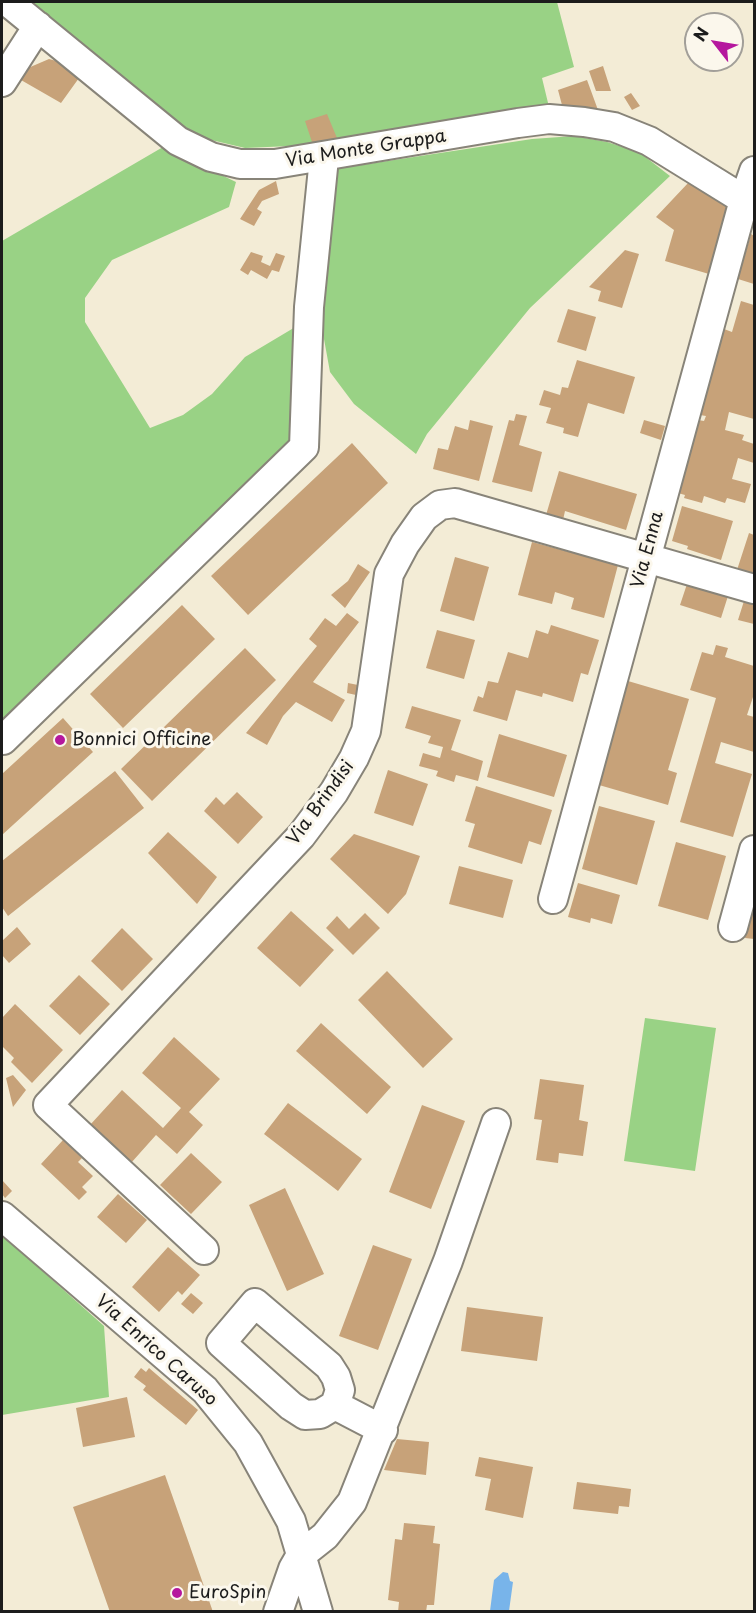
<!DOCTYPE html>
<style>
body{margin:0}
#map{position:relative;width:756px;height:1613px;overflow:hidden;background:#f3ecd6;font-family:"Playpen Sans",sans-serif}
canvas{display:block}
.frame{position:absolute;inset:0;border:3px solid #1c1c1c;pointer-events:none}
.north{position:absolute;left:684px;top:12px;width:60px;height:60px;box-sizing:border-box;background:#fbf7ec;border:2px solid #a29f99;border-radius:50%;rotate:301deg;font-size:16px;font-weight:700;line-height:24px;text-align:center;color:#1c1c1c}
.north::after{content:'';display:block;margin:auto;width:21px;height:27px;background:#b5179e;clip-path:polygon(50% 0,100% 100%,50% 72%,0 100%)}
</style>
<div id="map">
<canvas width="756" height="1613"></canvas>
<div class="frame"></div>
<div class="north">N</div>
</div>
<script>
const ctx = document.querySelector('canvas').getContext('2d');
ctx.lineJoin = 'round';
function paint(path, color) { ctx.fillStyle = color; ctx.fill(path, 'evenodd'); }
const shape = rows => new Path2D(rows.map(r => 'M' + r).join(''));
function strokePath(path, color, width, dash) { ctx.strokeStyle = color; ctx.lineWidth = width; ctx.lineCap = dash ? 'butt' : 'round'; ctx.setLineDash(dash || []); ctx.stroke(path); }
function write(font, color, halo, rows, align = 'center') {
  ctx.font = font + ' "Playpen Sans",sans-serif'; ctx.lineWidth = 6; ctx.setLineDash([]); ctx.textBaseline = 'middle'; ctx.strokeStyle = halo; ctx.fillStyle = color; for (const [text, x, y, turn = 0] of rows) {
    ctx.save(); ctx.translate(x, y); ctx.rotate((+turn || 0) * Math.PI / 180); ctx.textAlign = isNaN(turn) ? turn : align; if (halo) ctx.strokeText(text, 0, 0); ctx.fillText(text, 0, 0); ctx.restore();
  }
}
const green = shape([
 [32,2,557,2,574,67,542,78,549,107,337,138,313,145,245,148,207,139,181,125],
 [574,136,607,142,639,152,670,176,530,308,427,434,416,454,354,404,330,372,320,317,335,169,532,139],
 [163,147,236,182,229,207,112,260,85,298,85,322,150,428,183,415,212,394,245,357,297,326,289,444,2,721,2,241],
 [645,1018,716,1028,695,1171,624,1161],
 [2,1235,104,1326,109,1397,2,1415]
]);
const water = shape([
 [503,1572,508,1573,510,1581,513,1582,509,1611,490,1611,494,1580]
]);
const building = shape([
 [49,59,60,62,79,78,61,103,21,80,28,68],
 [603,66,611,91,596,91,589,71],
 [587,80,598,110,562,105,558,90],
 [631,93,640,106,632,110,624,97],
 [327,114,337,138,313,145,305,121],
 [276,181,279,194,262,201,257,209,262,212,254,226,240,219,259,190],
 [689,182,729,207,709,274,665,261,674,230,656,217],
 [751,234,754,236,754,284,738,279],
 [625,250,639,254,622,308,598,301,601,291,589,287],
 [251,252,263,256,261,262,270,266,276,253,285,256,279,272,272,270,267,279,251,270,248,275,240,270],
 [741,301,754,305,754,419,729,412,725,430,744,435,742,440,754,444,754,463,738,458,732,479,751,484,745,503,727,498,725,503,704,496,702,503,684,498,685,495,678,493,698,420,704,421,706,416,700,415,724,329,732,332],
 [568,309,596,317,586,351,557,342],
 [577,360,635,377,624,414,588,403,578,437,563,433,564,428,546,423,551,408,539,405,544,390,560,395,562,387,568,388],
 [516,414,527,416,519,445,542,452,532,492,492,482,509,420,514,421],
 [470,420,493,426,479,481,433,469,438,448,448,450,455,426,468,430],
 [644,420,665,426,661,440,640,433],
 [352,443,388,483,248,615,211,576],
 [559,471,637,494,626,530,565,511,563,520,546,515],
 [682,506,733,521,721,560,687,549,688,546,672,541],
 [749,533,754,535,754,575,737,570],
 [532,542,618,565,604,618,571,609,574,598,555,592,552,604,518,595],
 [455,557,489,567,474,621,440,611],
 [358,564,370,572,345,608,331,595,348,581],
 [687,584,728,596,721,618,680,605],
 [744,601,754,604,754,624,738,620],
 [182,605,215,639,123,728,90,694],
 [347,613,359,622,313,682,345,700,332,722,296,702,283,716,267,745,246,733,317,646,309,639,325,618,336,626],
 [551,625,599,640,588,675,581,673,573,702,543,693,542,697,516,690,507,721,473,711,478,696,483,698,488,681,498,683,508,652,528,658,536,630,548,634],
 [437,630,475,640,464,679,426,668],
 [716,645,728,648,725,657,754,666,754,694,747,715,754,717,754,752,721,742,715,763,752,774,733,837,680,822,716,698,690,690,702,652,713,655],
 [245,648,276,680,152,801,121,769],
 [628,681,689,699,668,770,677,773,668,805,599,785],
 [348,683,358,685,356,695,347,693],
 [412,706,461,720,451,750,483,761,478,781,456,775,454,782,436,776,438,771,419,766,423,753,440,758,443,747,428,743,431,736,405,728],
 [63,718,93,752,2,835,2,774],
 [499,734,567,755,554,797,487,777],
 [388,770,428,784,413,826,374,813],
 [115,771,144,808,8,916,2,907,2,861],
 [476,786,552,810,541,845,529,841,522,864,468,847,475,824,465,821],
 [237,792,263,817,238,844,204,811,216,797,224,805],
 [599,806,655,821,637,885,582,869],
 [168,832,217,877,197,904,148,853],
 [354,834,420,856,406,894,388,914,330,859],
 [676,842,726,856,708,920,658,906],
 [459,866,513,880,503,918,449,904],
 [578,883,620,895,612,924,591,918,590,923,568,917],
 [754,905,754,939,745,938],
 [291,911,334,950,300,987,257,948],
 [365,913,380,928,353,955,326,928,337,916,349,929],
 [17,927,31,944,9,963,2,955,2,941],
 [122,928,153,959,122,991,91,961],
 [387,971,453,1039,423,1068,358,1000],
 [79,975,110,1004,80,1035,49,1006],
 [15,1004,63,1050,32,1083,11,1062,14,1058,2,1046,2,1018],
 [321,1023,391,1087,367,1114,296,1051],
 [174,1037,220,1079,189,1112,203,1125,177,1154,156,1135,131,1163,90,1125,122,1090,163,1128,181,1108,142,1073],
 [13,1075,26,1090,13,1107,6,1078],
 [540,1079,584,1085,579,1120,588,1122,583,1156,559,1153,558,1163,536,1160,542,1120,534,1119],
 [288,1103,362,1159,338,1191,264,1134],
 [422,1105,465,1121,431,1209,389,1192],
 [63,1140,82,1158,78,1162,93,1176,82,1187,87,1192,79,1200,41,1164],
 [191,1153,222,1182,191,1214,160,1185],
 [2,1180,12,1191,5,1198,2,1194],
 [285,1188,324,1274,287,1291,249,1205],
 [118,1194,147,1220,126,1243,97,1217],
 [373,1245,412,1259,378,1350,339,1336],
 [168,1247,200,1275,182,1295,178,1291,159,1312,132,1287],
 [191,1293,203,1303,193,1314,181,1304],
 [467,1307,543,1317,537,1361,461,1351],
 [141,1368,146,1372,149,1368,198,1410,186,1425,143,1390,146,1386,134,1377],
 [127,1397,135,1437,83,1447,76,1408],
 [397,1439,429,1442,426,1475,384,1470],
 [479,1457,533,1467,523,1518,485,1510,491,1479,475,1476],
 [165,1475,213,1612,110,1612,73,1507],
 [577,1482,631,1489,629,1507,619,1506,618,1514,573,1509],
 [404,1523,435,1526,433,1543,440,1544,434,1605,427,1605,426,1612,398,1612,399,1602,388,1600,395,1539,402,1540]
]);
const minor = shape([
 [8,2,178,141,211,157,240,164,275,164,518,123,549,119,584,122,614,127,649,141,754,206],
 [2,82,38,26],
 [3,740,304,447,309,307,324,158],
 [553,899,744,200,754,171],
 [733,927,754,850],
 [2,1216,205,1390,248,1443,291,1521,318,1612],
 [204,1250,48,1105,301,836,334,792,354,758,366,731,389,574,405,544,424,517,440,505,455,503,754,589],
 [255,1303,329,1366,336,1377,340,1390,335,1405,320,1414,305,1415,291,1406,221,1343,255,1303],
 [335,1405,383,1430],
 [278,1612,293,1569,301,1555,325,1536,352,1502,448,1261,496,1123]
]);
const markers = [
 [60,740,6,"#b5179e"],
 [177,1593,6,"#b5179e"]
];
const streetNames = [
 ["Via Monte Grappa",366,149,-9],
 ["Via Enna",648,550,-75],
 ["Via Brindisi",321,803,-54],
 ["Via Enrico Caruso",156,1351,42]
];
const poiNames = [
 ["Bonnici Officine",72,740],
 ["EuroSpin",189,1593]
];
paint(green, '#99d285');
paint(water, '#78b4ea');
paint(building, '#c7a279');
strokePath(minor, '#888479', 32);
strokePath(minor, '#fff', 28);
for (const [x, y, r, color] of markers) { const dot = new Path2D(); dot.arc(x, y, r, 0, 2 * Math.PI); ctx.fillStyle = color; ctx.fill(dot); strokePath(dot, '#fbf7ec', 2); }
write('18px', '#1c1c1c', '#fbf7ec', streetNames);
write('18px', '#1c1c1c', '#fbf7ec', poiNames, 'left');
</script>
